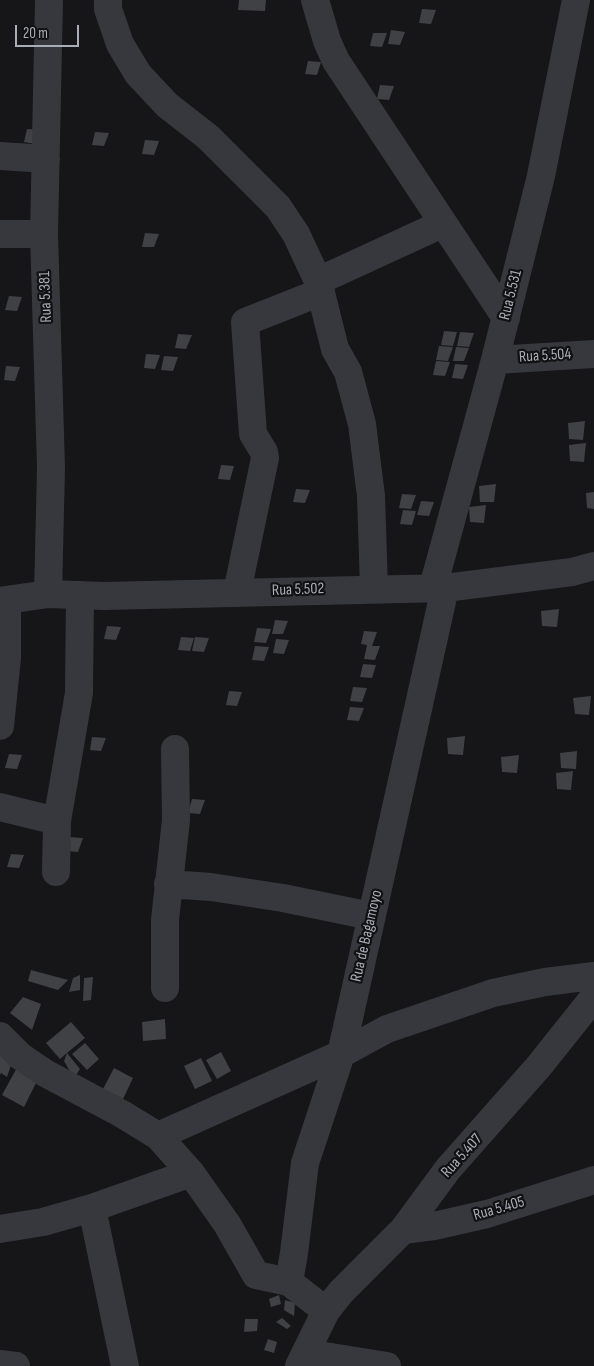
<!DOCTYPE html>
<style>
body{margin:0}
#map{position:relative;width:594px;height:1366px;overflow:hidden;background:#161618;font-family:"Sofia Sans Condensed",sans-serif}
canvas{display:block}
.scale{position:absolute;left:15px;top:25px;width:64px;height:22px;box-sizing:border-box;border:2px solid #a8adb8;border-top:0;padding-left:6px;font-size:15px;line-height:18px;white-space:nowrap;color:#a8adb8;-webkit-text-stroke:4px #111113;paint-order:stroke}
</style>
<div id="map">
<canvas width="594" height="1366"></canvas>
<div class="scale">20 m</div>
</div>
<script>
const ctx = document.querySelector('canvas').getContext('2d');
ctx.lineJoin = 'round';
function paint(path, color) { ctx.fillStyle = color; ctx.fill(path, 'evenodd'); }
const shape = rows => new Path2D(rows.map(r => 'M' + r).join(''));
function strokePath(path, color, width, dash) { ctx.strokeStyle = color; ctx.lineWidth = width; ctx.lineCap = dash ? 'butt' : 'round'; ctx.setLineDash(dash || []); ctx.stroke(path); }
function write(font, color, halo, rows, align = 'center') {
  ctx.font = font + ' "Sofia Sans Condensed",sans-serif'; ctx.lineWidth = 4.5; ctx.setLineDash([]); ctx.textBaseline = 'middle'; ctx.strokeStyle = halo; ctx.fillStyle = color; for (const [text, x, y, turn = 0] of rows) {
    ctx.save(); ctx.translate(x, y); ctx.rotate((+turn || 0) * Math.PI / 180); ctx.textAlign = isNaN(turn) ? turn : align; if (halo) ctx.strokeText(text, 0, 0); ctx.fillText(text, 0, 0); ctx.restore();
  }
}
const building = shape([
 [239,0,266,0,265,11,238,10],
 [422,9,436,10,431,24,419,23],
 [391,30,405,32,400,45,388,44],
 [373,33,387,33,382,47,370,46],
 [308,61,321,62,317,75,305,74],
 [380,85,394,86,389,100,377,99],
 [27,129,41,130,36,144,24,142],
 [95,132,109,133,104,146,92,145],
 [145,140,159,141,154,155,142,154],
 [145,233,159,234,154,247,142,247],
 [9,296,22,297,17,311,5,310],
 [444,331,457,332,453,346,441,345],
 [460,332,474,333,469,347,457,346],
 [178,334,192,335,186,349,175,348],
 [439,346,453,347,448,361,436,360],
 [456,347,469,348,464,361,453,361],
 [146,354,160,355,155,369,144,368],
 [164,356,178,357,173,371,161,370],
 [436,361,450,362,445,376,433,375],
 [455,364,468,365,463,379,452,378],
 [6,366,20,367,15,381,4,380],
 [585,421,583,440,569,439,568,423],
 [586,443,584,462,570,461,569,445],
 [221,465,234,466,230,480,218,479],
 [496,484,494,502,480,502,479,486],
 [296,489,310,490,305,503,293,502],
 [594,492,594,509,587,508,586,493],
 [402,494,416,495,411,509,399,508],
 [421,501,434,502,429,516,417,515],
 [486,505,484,523,470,522,469,507],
 [403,510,416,511,412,525,400,524],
 [559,609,557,627,542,626,541,611],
 [275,620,288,621,283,634,272,634],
 [107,626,121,627,116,640,104,639],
 [257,628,271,629,266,643,254,642],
 [364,631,377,632,372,646,380,646,375,660,364,659,367,645,361,644],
 [181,637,194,638,190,651,178,650],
 [195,637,209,638,204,652,192,651],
 [276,639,289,640,284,654,273,653],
 [255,646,269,647,264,661,252,660],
 [363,664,376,665,372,678,360,677],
 [353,687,367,688,362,702,350,701],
 [229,691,242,692,237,706,226,705],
 [591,696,589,715,575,714,573,698],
 [350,707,364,708,359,721,347,720],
 [465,736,463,755,448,754,447,738],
 [92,737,106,738,101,751,90,750],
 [577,751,576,769,561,768,560,753],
 [9,754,22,755,17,769,5,768],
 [519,755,517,773,502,772,501,757],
 [573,771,571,790,557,789,556,773],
 [192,799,205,800,200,814,188,813],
 [69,837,83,838,78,852,66,851],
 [11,854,24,855,19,868,7,867],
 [31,970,68,980,58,990,28,981],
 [80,975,80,990,69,992,73,978],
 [93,977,91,1000,83,1001,84,978],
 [23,997,41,1004,32,1030,10,1013],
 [165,1019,166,1039,143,1041,142,1022],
 [71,1022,85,1038,67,1053,80,1069,74,1078,64,1061,67,1053,60,1059,46,1043],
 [85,1043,99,1059,87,1070,72,1054],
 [0,1051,13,1059,7,1077,1,1073,0,1075],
 [221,1052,231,1071,217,1079,206,1060],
 [201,1058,212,1081,195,1089,184,1066],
 [19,1064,40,1075,24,1107,2,1095],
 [114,1068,133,1078,123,1099,103,1089],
 [279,1295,281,1304,271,1307,269,1299],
 [285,1300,295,1303,294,1316,284,1310],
 [282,1318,291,1326,287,1329,276,1322],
 [245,1319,258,1319,257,1331,244,1332],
 [268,1339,277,1342,274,1353,264,1350]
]);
const minor = shape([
 [108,0,108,9,120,44,138,74,167,105,208,137,278,207,296,234,318,281,335,349,348,372,362,424,371,496,374,588],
 [315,0,327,41,336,61,506,318],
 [0,156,46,159],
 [0,234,44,234],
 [318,281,442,224],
 [495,360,594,354],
 [433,587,495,360,541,176,576,0],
 [237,592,265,458,264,452,253,434,245,322,321,292],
 [48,594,51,468,44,234,49,0],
 [0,601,48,594,104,596,445,588,572,572,594,566],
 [0,726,7,658,7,600],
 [0,807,57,821],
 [56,872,57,821,79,693,80,595],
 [168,884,211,887,283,898,371,916],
 [165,988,165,920,176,820,175,749],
 [0,1036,20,1056,45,1073,122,1114,158,1136,191,1173,227,1224,256,1275,289,1282,326,1311],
 [158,1136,341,1054,387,1029,493,993,545,982,594,976],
 [92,1208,125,1366],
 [0,1229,43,1222,92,1208,191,1173],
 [403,1230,434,1226,487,1214,594,1180],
 [289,1282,294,1253,305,1163,341,1054,445,588],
 [306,1353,387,1366],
 [0,1364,16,1366],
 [299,1366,326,1311,341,1292,403,1230,448,1169,539,1066,594,997]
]);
const streetNames = [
 ["Rua 5.531",511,295,-76],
 ["Rua 5.381",46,297,-92],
 ["Rua 5.504",545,356,-4],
 ["Rua 5.502",298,590,-2],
 ["Rua de Bagamoyo",367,936,-77],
 ["Rua 5.407",462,1156,-48],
 ["Rua 5.405",499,1209,-16]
];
paint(building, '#404145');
strokePath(minor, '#37383d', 28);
write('16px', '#a8adb8', '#111113', streetNames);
</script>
